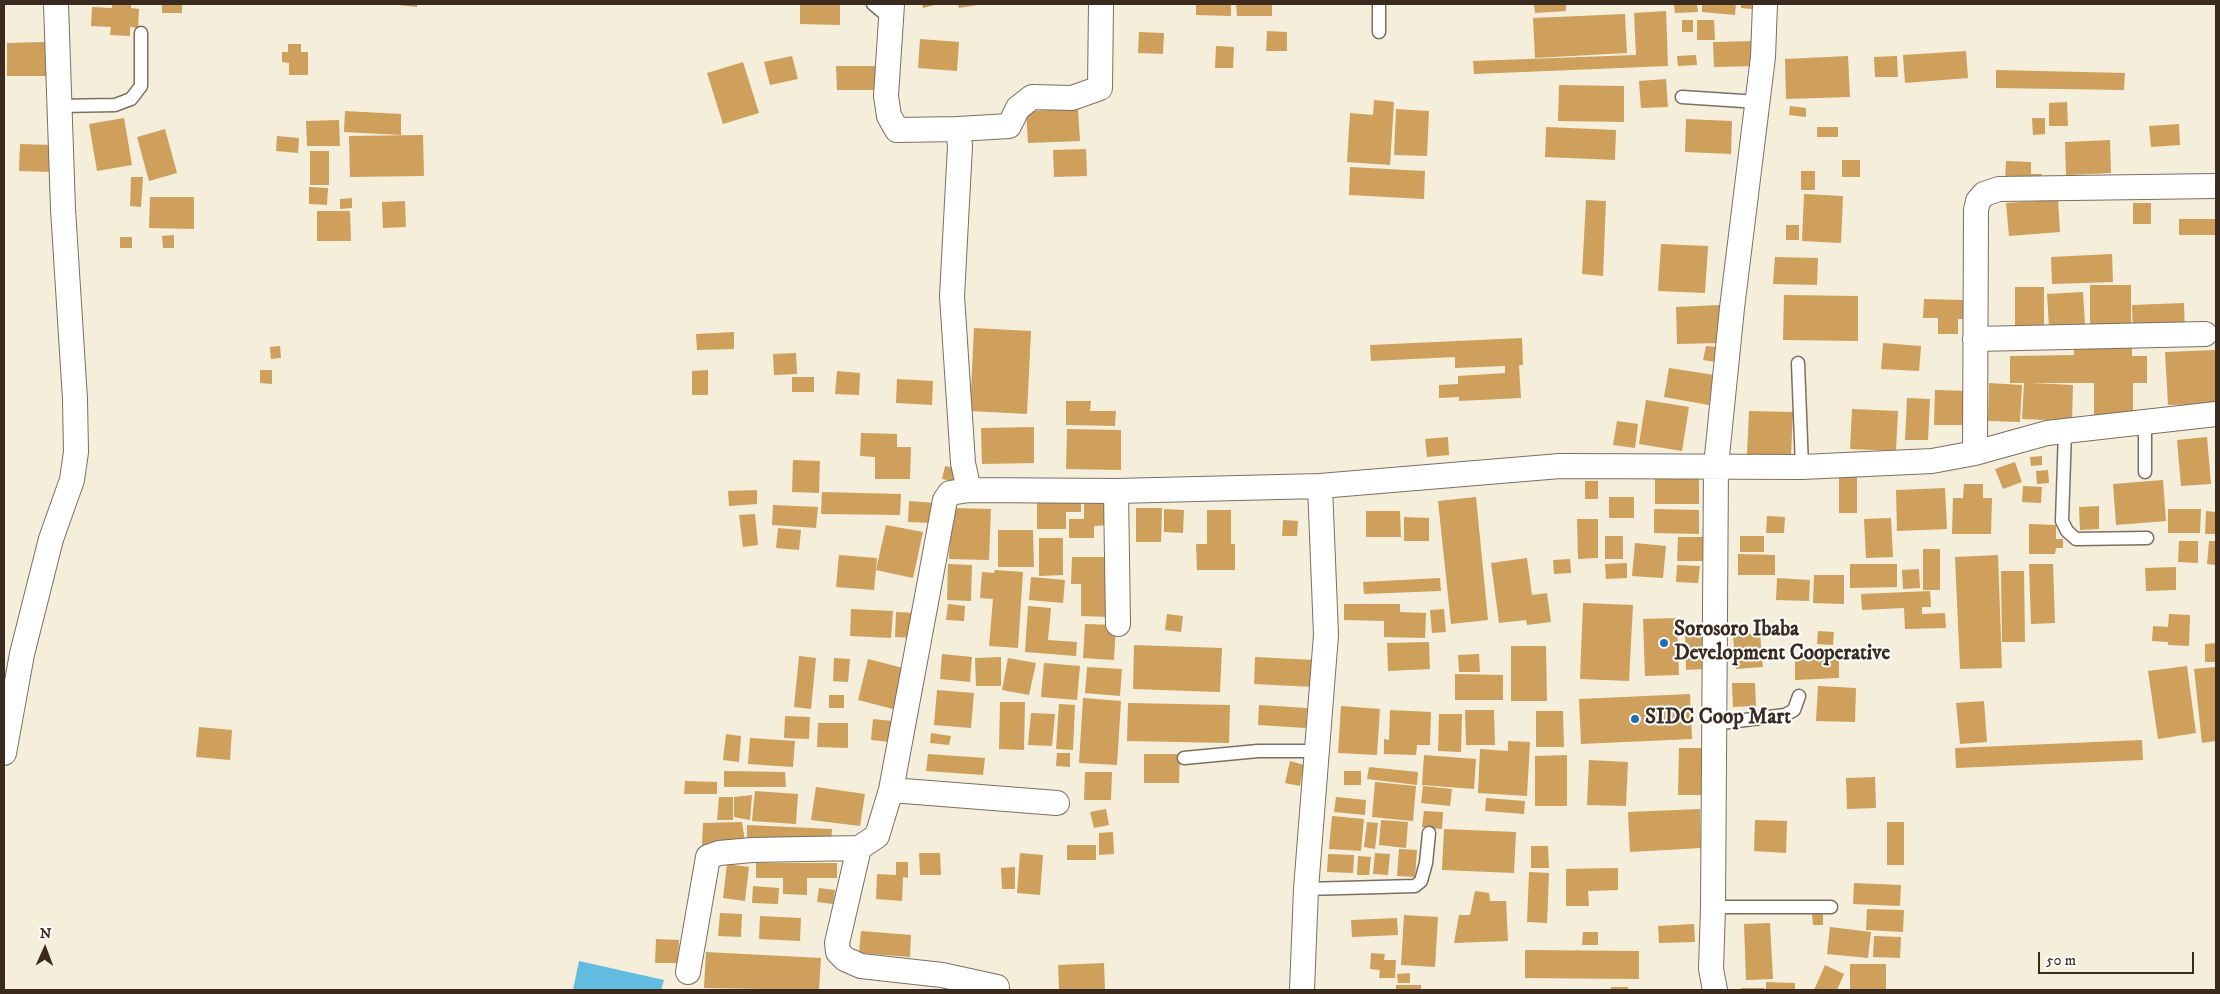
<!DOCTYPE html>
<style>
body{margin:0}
#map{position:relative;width:2220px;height:994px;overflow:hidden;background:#f4eedb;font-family:"IM FELL DW Pica",serif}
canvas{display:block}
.frame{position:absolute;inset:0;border:5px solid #3b2a1e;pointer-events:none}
.north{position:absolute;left:20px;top:924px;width:50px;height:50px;-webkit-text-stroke:4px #fff;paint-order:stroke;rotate:2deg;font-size:14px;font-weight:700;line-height:20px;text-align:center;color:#3b2a1e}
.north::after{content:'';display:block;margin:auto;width:18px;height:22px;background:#3b2a1e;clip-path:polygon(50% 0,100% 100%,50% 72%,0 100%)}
.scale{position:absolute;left:2038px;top:952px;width:156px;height:22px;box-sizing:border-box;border:2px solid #3b2a1e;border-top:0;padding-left:6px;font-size:15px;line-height:18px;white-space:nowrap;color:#3b2a1e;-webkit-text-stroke:4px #fff;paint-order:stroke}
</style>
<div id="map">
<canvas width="2220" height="994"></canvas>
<div class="frame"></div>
<div class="north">N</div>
<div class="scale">50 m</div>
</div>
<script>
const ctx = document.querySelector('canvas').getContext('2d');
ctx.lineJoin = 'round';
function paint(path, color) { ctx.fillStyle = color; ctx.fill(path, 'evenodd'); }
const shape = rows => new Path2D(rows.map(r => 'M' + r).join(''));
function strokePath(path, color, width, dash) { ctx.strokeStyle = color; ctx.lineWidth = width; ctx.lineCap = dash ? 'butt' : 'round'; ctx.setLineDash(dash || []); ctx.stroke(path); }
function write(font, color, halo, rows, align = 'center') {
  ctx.font = font + ' "IM FELL DW Pica",serif'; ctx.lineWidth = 4; ctx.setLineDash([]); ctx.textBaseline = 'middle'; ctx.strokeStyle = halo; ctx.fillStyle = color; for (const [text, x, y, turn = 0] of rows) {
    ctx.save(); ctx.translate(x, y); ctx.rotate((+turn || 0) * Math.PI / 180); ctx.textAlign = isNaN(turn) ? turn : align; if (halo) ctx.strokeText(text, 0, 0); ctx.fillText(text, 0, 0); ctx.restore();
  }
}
const water = shape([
 [579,961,664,980,661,990,573,990]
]);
const building = shape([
 [112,4,131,4,131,8,139,9,138,28,130,27,130,36,110,35,111,27,91,26,92,7,112,8],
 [162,4,182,4,182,13,162,13],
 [388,4,417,4,417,7],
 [800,4,840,4,840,25,800,24],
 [922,4,938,4,923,8],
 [958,4,976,4,977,5,959,8],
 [1196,4,1231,4,1231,16,1196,15],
 [1236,4,1272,4,1272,16,1237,16],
 [1534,4,1566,4,1566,11,1535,13],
 [1674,4,1697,4,1698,12,1675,13],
 [1702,4,1736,4,1735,15,1702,12],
 [1741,4,1760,4,1760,10,1741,8],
 [1666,11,1668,66,1474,74,1473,61,1636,55,1634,13],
 [1625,14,1627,53,1535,58,1533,18],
 [1682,20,1693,20,1693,32,1682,32],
 [1697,20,1714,20,1715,40,1697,40],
 [1267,31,1287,32,1287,51,1266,51],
 [1139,32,1164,33,1163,54,1138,53],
 [920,39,959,42,957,71,918,68],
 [1757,41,1757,66,1714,67,1713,42],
 [45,42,46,76,7,76,7,43],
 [288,44,301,44,301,52,308,52,308,75,289,75,289,63,282,62,282,52,288,52],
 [1216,46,1234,47,1233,68,1215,68],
 [1966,51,1968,78,1905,83,1903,55],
 [1696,55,1697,65,1678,66,1677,56],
 [792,56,798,79,770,85,764,62],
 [1848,56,1850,97,1786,99,1785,59],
 [1897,56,1898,77,1875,77,1874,57],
 [743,62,759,113,723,124,707,73],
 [836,66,877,66,878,90,837,90],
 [1996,70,2125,73,2124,90,1996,88],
 [1666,79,1668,107,1641,108,1639,81],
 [1559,85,1624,86,1624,122,1558,121],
 [1374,100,1394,102,1390,165,1347,162,1350,113,1373,115],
 [2067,102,2068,126,2049,126,2049,103],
 [1790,106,1806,108,1806,117,1789,115],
 [1078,109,1080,141,1028,143,1026,111],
 [1396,109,1429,111,1427,156,1394,155],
 [345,111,401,114,401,135,344,132],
 [124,118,132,165,97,171,89,124],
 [2032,118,2045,118,2045,134,2033,135],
 [1686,119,1732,121,1731,154,1685,152],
 [339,120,340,146,307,146,306,121],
 [2179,124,2180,145,2151,147,2149,126],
 [1546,127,1616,130,1615,160,1545,157],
 [1817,127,1838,127,1838,137,1817,137],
 [165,129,177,173,149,181,137,137],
 [423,135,424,176,350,177,349,136],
 [277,136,299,138,298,153,276,151],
 [2110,140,2111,173,2066,175,2065,142],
 [20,144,52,145,51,172,19,171],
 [1086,149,1087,176,1054,177,1053,150],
 [310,151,329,151,329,185,310,185],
 [1842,160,1860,160,1860,177,1842,177],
 [2006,161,2031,162,2031,174,2042,174,2042,184,2005,183],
 [1350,167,1425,171,1424,199,1349,195],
 [1801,171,1815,171,1815,190,1801,190],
 [131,177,143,177,141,207,130,206],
 [309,187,328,188,327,205,309,204],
 [1804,194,1843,196,1841,243,1802,241],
 [150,197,194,197,194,229,149,228],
 [352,198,352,208,340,209,340,199],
 [1586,200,1606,201,1603,276,1582,274],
 [2058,200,2060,232,2009,236,2006,203],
 [405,201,406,227,383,228,382,202],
 [2133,203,2151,203,2151,224,2133,224],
 [317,211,350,211,351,241,317,241],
 [2179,219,2216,219,2216,235,2179,235],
 [1786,225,1799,225,1799,240,1786,240],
 [174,235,174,248,163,248,162,236],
 [120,237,132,237,132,248,120,248],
 [1661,244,1708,246,1705,293,1658,291],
 [2112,254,2113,282,2052,284,2051,257],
 [1775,257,1818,258,1817,285,1773,284],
 [2090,285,2131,285,2131,330,2090,330],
 [2015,287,2044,287,2044,328,2015,328],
 [2083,292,2085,325,2049,327,2047,294],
 [1784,295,1858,296,1858,341,1783,340],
 [1924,299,1964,300,1963,319,1958,319,1958,334,1938,334,1938,318,1923,318],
 [2184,303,2185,333,2133,335,2132,305],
 [1720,305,1721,343,1677,344,1676,307],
 [974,328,1031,331,1027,414,970,411],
 [734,332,734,349,697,350,696,334],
 [1522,338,1523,365,1519,365,1521,398,1459,401,1459,397,1439,398,1439,385,1458,384,1458,376,1505,373,1505,366,1455,368,1455,357,1371,361,1370,345],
 [2132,339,2132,356,2147,356,2147,383,2133,383,2133,417,2094,417,2094,383,2031,383,2073,385,2072,421,2022,419,2024,383,2010,383,2010,356,2074,355,2074,345],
 [1883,343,1921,346,1919,371,1881,369],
 [280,346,281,358,271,359,270,347],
 [1706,346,1719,347,1716,362,1703,360],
 [2216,350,2216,404,2168,405,2165,352],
 [796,353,797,374,774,375,773,354],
 [1669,368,1714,375,1709,405,1664,397],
 [260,370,272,370,272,384,260,383],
 [708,370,708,395,692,395,692,371],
 [837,371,860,373,859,395,835,394],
 [792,377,814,377,814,392,792,392],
 [897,379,933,381,932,405,896,403],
 [1989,383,2022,385,2020,422,1988,421],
 [1935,390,1969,391,1968,425,1934,425],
 [1907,398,1930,399,1928,440,1905,440],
 [1646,400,1689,407,1682,451,1639,444],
 [1066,401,1091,401,1090,411,1116,411,1115,426,1066,425],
 [1852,409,1898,411,1896,451,1850,449],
 [1749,411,1793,412,1791,456,1747,454],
 [1617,421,1638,424,1635,448,1613,445],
 [1034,427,1034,463,982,464,981,428],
 [1067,429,1121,430,1121,470,1066,469],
 [861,433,897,434,897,447,911,447,910,479,875,479,875,457,860,456],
 [1448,437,1449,455,1427,457,1425,439],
 [2207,437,2211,484,2181,486,2177,440],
 [2042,456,2042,465,2031,466,2030,457],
 [793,460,820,461,819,493,792,492],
 [2015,462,2022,482,2003,489,1995,469],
 [945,466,960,469,958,482,942,479],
 [2048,470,2049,483,2037,484,2036,471],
 [1655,474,1699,474,1699,504,1655,504],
 [1839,477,1857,477,1857,513,1839,513],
 [2163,480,2166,521,2116,525,2113,484],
 [1585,481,1598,481,1598,499,1585,499],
 [1964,484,1983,484,1983,498,1992,498,1991,534,1952,534,1953,498,1963,498],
 [2023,486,2042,487,2041,503,2022,502],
 [1945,488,1947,529,1897,531,1896,490],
 [757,490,757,504,729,506,728,491],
 [822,492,901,494,900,515,821,514],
 [1037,496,1081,496,1081,512,1066,512,1066,529,1037,529],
 [1476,497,1488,620,1451,624,1438,501],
 [1609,497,1634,497,1634,518,1609,518],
 [909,501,935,503,934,523,908,522],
 [1084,501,1110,502,1110,525,1094,526,1094,538,1069,538,1069,519,1084,519],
 [773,505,818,507,816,528,772,525],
 [2099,506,2099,529,2080,530,2079,507],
 [951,508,991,509,989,560,949,559],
 [1136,508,1162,508,1161,542,1136,542],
 [1164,509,1184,510,1183,533,1164,532],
 [1654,509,1699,510,1699,534,1654,533],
 [2168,509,2201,509,2200,533,2168,533],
 [1207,510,1231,510,1231,544,1235,544,1235,570,1197,570,1196,544,1207,544],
 [1366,511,1400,511,1401,537,1366,537],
 [2206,511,2216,512,2216,534,2205,534],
 [755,514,758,545,743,547,739,515],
 [1767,516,1785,517,1784,533,1766,533],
 [1404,517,1429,518,1429,541,1404,541],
 [1891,518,1893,557,1866,558,1864,519],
 [1577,519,1598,519,1598,558,1578,559],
 [1283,520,1298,521,1297,536,1282,536],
 [2029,524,2056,525,2056,539,2063,539,2063,548,2056,548,2055,554,2029,554],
 [886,525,923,532,913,578,876,570],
 [778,528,801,530,799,550,776,548],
 [998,530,1033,530,1034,567,998,567],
 [1605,536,1623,536,1623,559,1605,559],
 [1740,536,1764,536,1764,552,1740,552],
 [1678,537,1704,537,1703,561,1677,561],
 [1039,538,1063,538,1063,575,1039,576],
 [2179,541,2198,541,2198,563,2178,562],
 [2209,541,2216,541,2216,565,2207,564],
 [1635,543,1666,546,1663,578,1632,576],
 [1923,549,1940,549,1940,590,1923,590],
 [1738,554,1775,555,1775,575,1738,575],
 [839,555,877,558,874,590,836,587],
 [1998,555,2002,668,1960,669,1955,557],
 [1072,557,1111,557,1110,617,1081,616,1081,584,1071,584],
 [1527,558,1532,595,1547,593,1551,622,1527,625,1526,620,1499,623,1491,563],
 [1570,559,1571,573,1554,574,1553,560],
 [1627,563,1627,578,1606,579,1605,564],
 [948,564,972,565,971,601,947,600],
 [1850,564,1897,564,1897,587,1850,588],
 [2029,564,2053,564,2055,623,2031,624],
 [1677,565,1700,566,1698,583,1676,582],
 [2176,567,2176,590,2146,591,2145,568],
 [1919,569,1920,588,1903,589,1902,570],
 [995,570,1023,572,1018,648,989,646,993,599,980,598,982,572,994,573],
 [2001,571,2024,571,2025,642,2002,642],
 [1814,575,1844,575,1844,604,1813,603],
 [1031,577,1065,580,1063,603,1029,600],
 [1440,578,1441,591,1364,594,1363,582],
 [1777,578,1810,580,1809,601,1776,600],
 [1930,591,1931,607,1922,607,1922,614,1945,613,1946,628,1905,629,1904,608,1862,610,1861,594],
 [1583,603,1633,605,1629,681,1580,679],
 [948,604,965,606,964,621,946,620],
 [1344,604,1400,604,1400,612,1426,613,1425,638,1384,637,1384,621,1344,620],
 [1028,606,1051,608,1048,640,1077,642,1076,656,1025,652],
 [851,609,893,611,891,638,850,636],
 [1444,609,1446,632,1432,633,1430,610],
 [896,612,916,613,914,638,895,637],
 [1167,614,1183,616,1181,632,1165,630],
 [2169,614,2190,615,2189,646,2168,645,2168,642,2152,641,2153,626,2168,627],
 [1677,618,1679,675,1645,676,1643,619],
 [1085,624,1116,625,1114,660,1083,658],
 [1702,630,1704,669,1686,670,1685,631],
 [1818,631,1834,632,1833,645,1817,644],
 [1760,633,1763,667,1736,669,1733,635],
 [1429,642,1430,669,1388,671,1387,643],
 [2216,643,2216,662,2205,662,2205,644],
 [1134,645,1222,648,1220,692,1133,689],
 [1511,646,1546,646,1547,701,1511,701],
 [942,654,972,657,970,682,940,679],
 [1479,654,1480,672,1459,672,1458,655],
 [799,656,816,658,811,709,794,707],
 [1001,657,1001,686,976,686,975,658],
 [1255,657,1315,660,1314,687,1254,684],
 [1839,657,1839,678,1795,680,1795,658],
 [834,658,850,659,848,682,833,681],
 [1008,658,1036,663,1029,695,1002,690],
 [868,659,907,669,897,710,858,700],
 [1044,663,1080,666,1077,700,1041,697],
 [2187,666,2196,733,2158,739,2148,671],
 [1087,667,1122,669,1120,696,1085,693],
 [2216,667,2216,741,2202,743,2194,669],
 [1455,674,1503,675,1503,700,1455,700],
 [1732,683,1755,683,1756,706,1733,707],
 [1818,686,1856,688,1855,722,1816,721],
 [937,690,974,693,971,728,934,725],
 [1690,694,1692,739,1581,744,1579,699],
 [829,695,844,695,844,708,829,708],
 [1083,698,1121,701,1117,765,1079,763],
 [1984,701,1987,742,1960,744,1956,703],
 [1000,702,1025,702,1024,750,999,749],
 [1128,703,1230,705,1229,743,1127,741],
 [1059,704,1075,705,1073,750,1056,749],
 [1259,705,1307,708,1306,728,1258,725],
 [1341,706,1380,709,1377,755,1338,753],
 [1390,710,1431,712,1430,745,1417,745,1416,755,1384,754,1384,739,1389,740],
 [1465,710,1494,710,1495,745,1466,745],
 [1536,711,1563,711,1564,747,1536,747],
 [1031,713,1055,714,1052,746,1028,745],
 [1439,714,1462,714,1461,752,1438,751],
 [785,716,810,717,809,739,784,738],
 [873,719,892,721,890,742,871,740],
 [818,723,848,723,848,748,817,747],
 [199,727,232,730,230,760,196,757],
 [931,733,951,736,949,745,930,743],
 [726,734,741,736,739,762,723,760],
 [750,738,795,741,793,767,748,764],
 [2142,740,2143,760,1956,768,1955,748],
 [1508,741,1530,742,1527,796,1478,793,1480,749,1508,751],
 [1679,748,1702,748,1702,795,1678,795],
 [1057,753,1070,753,1070,767,1056,766],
 [928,754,985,758,983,775,926,771],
 [1144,754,1180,754,1179,783,1144,783],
 [1424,755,1476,759,1474,789,1422,785],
 [1567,755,1567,806,1535,806,1535,756],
 [1589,760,1628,762,1626,806,1587,805],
 [1290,761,1304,765,1300,786,1285,783],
 [1369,767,1418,772,1417,785,1367,779],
 [724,771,785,772,786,787,724,787],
 [1344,771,1361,771,1361,785,1344,785],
 [1085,772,1112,772,1111,800,1084,800],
 [1875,777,1876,808,1847,809,1846,778],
 [685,781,717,782,717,794,684,794],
 [1375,782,1416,786,1413,821,1372,817],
 [1423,786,1452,789,1450,806,1421,803],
 [816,787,865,794,860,826,811,820],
 [755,791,798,794,796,824,752,821],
 [752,795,750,820,734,817,734,797],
 [719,797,733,797,733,820,717,820],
 [1336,797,1366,800,1365,815,1334,812],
 [1486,798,1525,801,1524,814,1485,811],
 [1106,809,1109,825,1094,828,1090,812],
 [1700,809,1701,848,1630,852,1628,812],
 [1424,811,1443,812,1442,829,1422,827],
 [1332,816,1364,819,1361,851,1329,849],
 [1381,820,1408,822,1406,848,1379,845],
 [1755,820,1787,821,1786,853,1754,851],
 [742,822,745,841,702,846,703,823],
 [1367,822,1378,823,1375,849,1364,847],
 [1887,822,1904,822,1904,865,1887,865],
 [747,825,832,829,831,843,747,845],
 [1444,829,1516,832,1514,873,1442,870],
 [1113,832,1114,854,1099,855,1099,833],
 [1067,845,1096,845,1096,860,1067,860],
 [1531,846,1548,846,1549,868,1531,868],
 [1399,849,1417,850,1415,877,1397,876],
 [919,853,940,853,941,875,920,875],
 [1020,853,1043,855,1040,895,1017,893],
 [1375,853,1390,854,1388,875,1373,874],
 [1328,854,1354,855,1353,873,1327,872],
 [1358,856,1371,857,1369,875,1357,875],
 [896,862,908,862,908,878,903,877,902,901,876,899,877,874,896,875],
 [756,863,837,863,837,878,807,878,807,895,783,894,783,878,756,878],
 [727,864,749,867,745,901,723,898],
 [1015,867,1015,889,1002,889,1001,868],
 [1618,868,1618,890,1588,891,1589,906,1566,906,1566,869],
 [1529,872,1549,873,1547,923,1527,922],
 [1854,883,1901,885,1900,906,1853,904],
 [753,886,779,888,778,904,752,903],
 [819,888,835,890,833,904,817,902],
 [1475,891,1489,893,1490,901,1506,901,1508,941,1454,943,1459,915,1470,915],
 [1867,909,1904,910,1903,932,1866,930],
 [720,913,742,914,741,937,718,936],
 [1823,913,1823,925,1813,925,1812,914],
 [1404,915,1438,917,1435,967,1401,965],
 [760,916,801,918,800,941,759,939],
 [1397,918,1398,935,1352,937,1351,920],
 [1770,923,1773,979,1746,980,1744,924],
 [1694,924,1695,942,1659,943,1658,926],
 [1830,927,1871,932,1868,958,1827,954],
 [861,931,911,935,910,957,859,953],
 [1583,932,1598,932,1598,945,1582,945],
 [1874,936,1901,937,1900,958,1873,957],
 [656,939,679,940,678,963,655,963],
 [1525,950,1639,951,1639,979,1525,978],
 [706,952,821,958,819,990,704,988],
 [1371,953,1385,954,1384,960,1396,960,1395,978,1379,978,1380,970,1370,969],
 [1104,963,1105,990,1059,990,1058,965],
 [1850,964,1886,964,1886,990,1850,990],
 [1825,965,1844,974,1837,990,1814,990],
 [1410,973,1410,983,1398,983,1397,974],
 [1766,982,1795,983,1795,990,1766,990],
 [1396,985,1421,985,1421,990,1396,990],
 [1611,987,1628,987,1628,990,1611,990],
 [1741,988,1764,988,1764,990,1741,990]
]);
const service = shape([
 [873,4,891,19],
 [1379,32,1379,4],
 [1682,97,1758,102],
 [59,106,115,105,131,99,141,86,141,33],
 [1798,363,1802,467],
 [2065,431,2062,521,2067,531,2076,539,2147,538],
 [2145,472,2145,421],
 [1713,724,1785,715,1794,710,1799,696],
 [1184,758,1258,751,1316,751],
 [1306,889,1415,886,1421,881,1426,863,1429,833],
 [1713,907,1831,907]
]);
const minor = shape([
 [892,4,886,96,889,116,897,130,958,129,960,146,952,296,963,463,969,490],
 [958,129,1009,126,1018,108,1032,97,1072,98,1100,88,1101,4],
 [1975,339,2205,334],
 [1975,453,1976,210,1978,201,1984,194,1999,189,2216,186],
 [1116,491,1118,624],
 [4,753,22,654,51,539,72,480,76,452,75,399,63,209,56,4],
 [891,790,1057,803],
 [859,848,837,943,838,952,845,959,861,966,942,975,997,987],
 [688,972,708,857,719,853,752,850,859,848,877,836,891,790,945,500,950,493,969,490,1116,491,1320,486,1560,466,1802,467,1932,461,1975,453,2047,433,2216,414],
 [1302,990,1306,889,1326,635,1320,486],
 [1715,990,1711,969,1713,907,1716,466,1732,308,1763,57,1765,4]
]);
const markers = [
 [1664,643,5,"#1f6fb2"],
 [1635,719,5,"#1f6fb2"]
];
const poiNames = [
 ["Sorosoro Ibaba",1674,631],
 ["Development Cooperative",1674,655],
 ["SIDC Coop Mart",1645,719]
];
paint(water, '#61bcdf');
paint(building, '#cf9f5c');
strokePath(service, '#7c6f60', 15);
strokePath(minor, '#7c6f60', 26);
strokePath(service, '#fff', 12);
strokePath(minor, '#fff', 24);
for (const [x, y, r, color] of markers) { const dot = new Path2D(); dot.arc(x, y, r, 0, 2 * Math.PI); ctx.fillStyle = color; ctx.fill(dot); strokePath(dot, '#fff', 2); }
write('bold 21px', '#3b2a1e', '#fff', poiNames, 'left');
</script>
